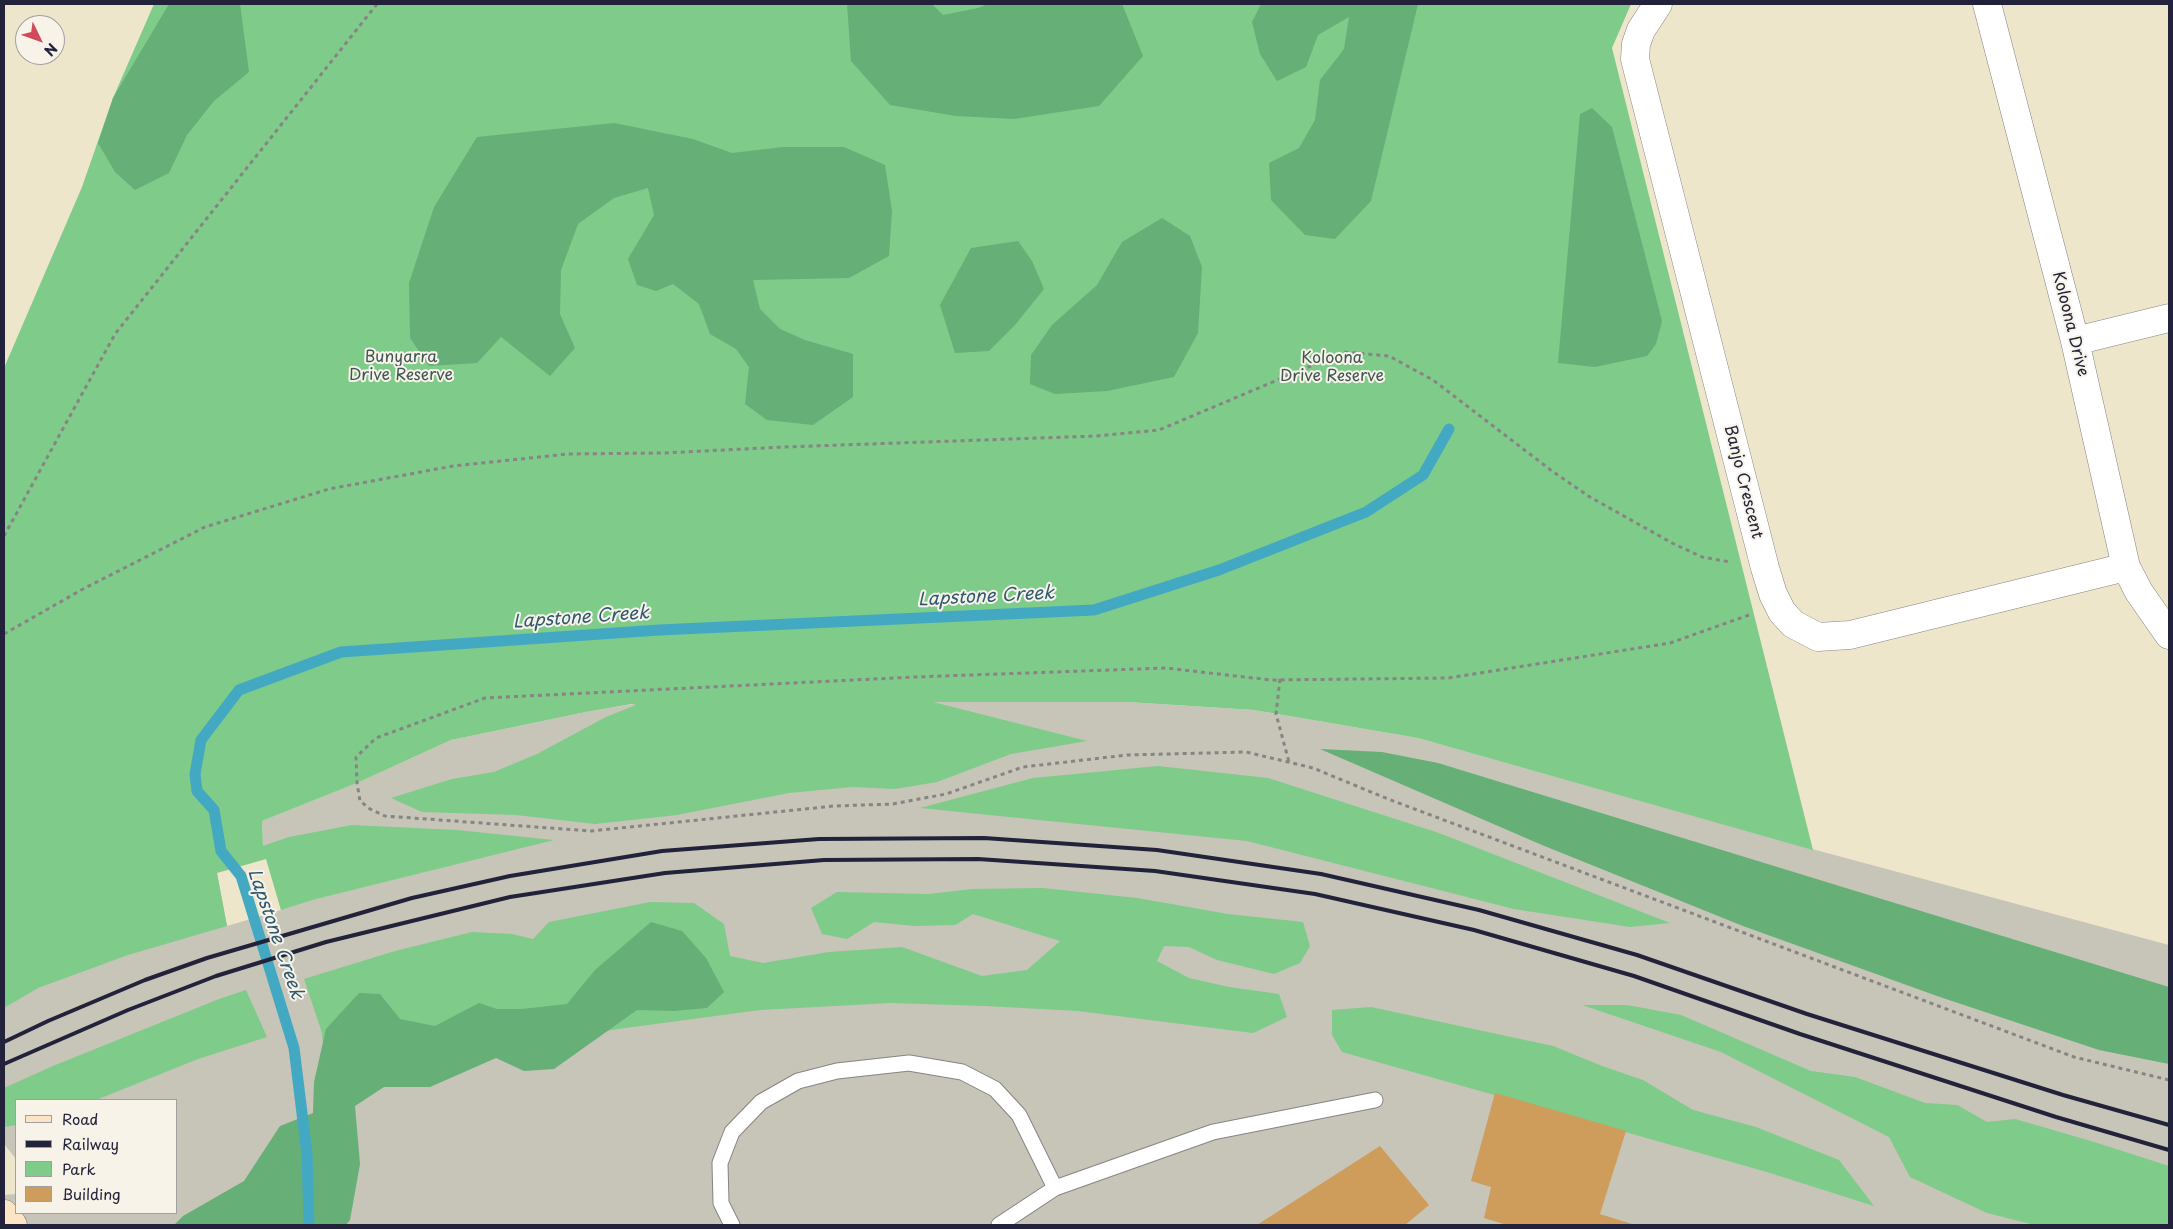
<!DOCTYPE html>
<style>
body{margin:0}
#map{position:relative;width:2173px;height:1229px;overflow:hidden;background:#eee6cb;font-family:"Playpen Sans",sans-serif}
canvas{display:block}
.frame{position:absolute;inset:0;border:5px solid #22223b;pointer-events:none}
.legend{position:absolute;left:15px;top:1099px;width:162px;height:115px;box-sizing:border-box;background:#f7f3e8;border:1px solid #a29fa3;margin:0;padding:6px 9px;list-style:none;font-size:15px;color:#22223b}
.legend li{display:flex;align-items:center;gap:10px;height:25px}
.legend b{width:25px;border:1px solid #a29fa3}
.north{position:absolute;left:15px;top:15px;width:50px;height:50px;box-sizing:border-box;background:#f7f3e8;border:1px solid #a29fa3;border-radius:50%;rotate:132deg;font-size:14px;font-weight:700;line-height:20px;text-align:center;color:#22223b}
.north::after{content:'';display:block;margin:auto;width:18px;height:22px;background:#d1495b;clip-path:polygon(50% 0,100% 100%,50% 72%,0 100%)}
</style>
<div id="map">
<canvas width="2173" height="1229"></canvas>
<div class="frame"></div>
<ul class="legend">
<li><b style="height:6px;background:#fce5c4"></b>Road</li>
<li><b style="height:6px;background:#22223b"></b>Railway</li>
<li><b style="height:14px;background:#7ecb8a"></b>Park</li>
<li><b style="height:14px;background:#ce9c5b"></b>Building</li>
</ul>
<div class="north">N</div>
</div>
<script>
const ctx = document.querySelector('canvas').getContext('2d');
ctx.lineJoin = 'round';
function paint(path, color) { ctx.fillStyle = color; ctx.fill(path, 'evenodd'); }
const shape = rows => new Path2D(rows.map(r => 'M' + r).join(''));
function strokePath(path, color, width, dash) { ctx.strokeStyle = color; ctx.lineWidth = width; ctx.lineCap = dash ? 'butt' : 'round'; ctx.setLineDash(dash || []); ctx.stroke(path); }
function write(font, color, halo, rows, align = 'center') {
  ctx.font = font + ' "Playpen Sans",sans-serif'; ctx.lineWidth = 4; ctx.setLineDash([]); ctx.textBaseline = 'middle'; ctx.strokeStyle = halo; ctx.fillStyle = color; for (const [text, x, y, turn = 0] of rows) {
    ctx.save(); ctx.translate(x, y); ctx.rotate((+turn || 0) * Math.PI / 180); ctx.textAlign = isNaN(turn) ? turn : align; if (halo) ctx.strokeText(text, 0, 0); ctx.fillText(text, 0, 0); ctx.restore();
  }
}
const industrial = shape([
 [682,696,1128,702,1254,710,1418,738,1801,846,2169,945,2169,1225,4,1225,4,1195,16,1194,16,1213,176,1213,176,1100,16,1100,16,1159,4,1144,4,932,217,873,227,926,281,910,263,846,262,821,357,783,451,740,586,712]
]);
const green = shape([
 [154,4,1631,4,1612,48,1813,850,1418,738,1254,710,1128,702,933,702,1087,741,1011,754,937,782,895,789,852,787,789,793,677,815,595,824,516,815,422,812,391,798,452,779,494,772,537,754,606,717,636,705,632,704,586,712,451,740,357,783,262,821,263,846,289,837,352,825,457,830,554,840,312,900,281,910,266,859,217,873,227,926,128,955,38,988,4,1008,4,368,82,187,113,98],
 [1158,766,1268,778,1439,833,1670,923,1630,927,1514,909,1247,841,920,808,1033,778],
 [1043,888,1137,898,1228,914,1303,922,1310,946,1300,963,1274,974,1217,960,1189,947,1164,946,1157,961,1189,978,1229,987,1279,994,1287,1017,1253,1033,1078,1011,985,1006,891,1003,760,1010,618,1029,497,1050,327,1093,322,1033,304,979,395,951,472,932,512,934,533,939,549,922,650,902,694,903,724,924,730,956,763,963,829,952,902,947,982,976,1027,970,1060,941,973,914,955,925,915,926,874,922,847,939,822,934,811,908,837,892,928,894,972,889],
 [246,990,267,1037,198,1059,96,1100,16,1100,16,1125,4,1127,4,1088,53,1066,219,999],
 [1582,1005,1627,1005,1681,1015,1811,1071,1855,1077,1925,1103,1957,1105,1987,1122,2015,1119,2091,1141,2169,1166,2169,1225,2035,1225,1987,1213,1910,1177,1889,1137,1721,1052],
 [1371,1007,1553,1046,1602,1066,1643,1080,1693,1110,1756,1127,1839,1160,1874,1206,1767,1172,1342,1052,1332,1035,1332,1010]
]);
const forest = shape([
 [169,4,240,4,249,72,214,101,187,135,169,173,135,190,115,172,98,143,113,98],
 [847,4,932,4,943,15,978,8,988,4,1122,4,1143,56,1099,106,1014,119,956,116,890,105,851,61],
 [1261,4,1418,4,1371,201,1335,239,1305,235,1271,200,1269,163,1299,148,1315,120,1320,80,1344,49,1349,17,1318,35,1306,67,1277,81,1260,54,1252,22],
 [1592,108,1612,127,1662,321,1656,344,1647,356,1595,367,1558,363,1580,114],
 [614,123,693,139,732,153,783,147,844,147,885,165,892,211,889,256,849,278,753,280,760,309,780,329,805,340,853,354,853,397,813,425,767,420,745,404,749,367,736,349,710,334,699,304,673,284,656,291,637,285,628,259,654,215,648,188,614,198,578,224,561,270,560,314,575,348,550,376,501,337,477,363,429,366,410,338,409,283,434,207,477,137],
 [1162,218,1190,236,1202,267,1198,333,1174,377,1107,391,1055,394,1030,384,1031,355,1052,325,1097,285,1122,242],
 [1018,241,1032,261,1044,289,1015,325,989,351,955,353,940,305,971,248],
 [1320,749,1382,752,1438,763,2169,987,2169,1064,2099,1050,1937,996,1743,926,1542,845],
 [651,922,682,931,706,958,724,992,707,1008,673,1011,637,1010,554,1069,524,1071,496,1058,430,1087,384,1087,355,1106,360,1164,350,1220,346,1225,174,1225,183,1216,244,1181,280,1126,313,1113,314,1082,326,1029,359,993,380,994,400,1019,435,1026,479,1003,497,1009,522,1009,567,1004,595,970]
]);
const stream = shape([
 [309,1225,307,1154,294,1048,241,876,221,851,214,810,197,791,195,774,201,740,239,690,341,652,659,630,1094,610,1219,570,1366,512,1423,475,1449,429]
]);
const building = shape([
 [1495,1093,1626,1131,1600,1214,1635,1225,1507,1225,1484,1218,1491,1187,1471,1181],
 [1380,1146,1429,1205,1405,1225,1257,1225]
]);
const path = shape([
 [4,536,115,334,377,4],
 [1749,615,1670,643,1448,678,1271,680,1166,668,915,677,485,698,376,738,356,757,357,783,360,801,370,809,385,816,591,831,834,806,893,804,946,794,1023,767,1127,755,1246,752,1313,768,1388,799,2074,1057,2169,1080],
 [4,634,83,589,205,527,329,489,453,466,568,454,664,453,784,447,1096,436,1159,430,1344,352,1389,356,1433,380,1552,471,1590,497,1672,543,1702,557,1730,562],
 [1280,679,1276,714,1289,762]
]);
const service = shape([
 [732,1225,721,1203,720,1163,732,1132,761,1102,798,1081,837,1071,909,1063,962,1072,995,1089,1019,1115,1055,1188],
 [999,1225,1055,1188,1213,1132,1375,1100]
]);
const minor = shape([
 [1658,4,1641,30,1636,44,1635,59,1765,568,1773,594,1782,612,1793,624,1818,637,1850,635,2126,567],
 [1987,4,2075,341,2126,567,2139,592,2169,635],
 [2075,341,2169,318]
]);
const secondary = shape([
 [4,1214,13,1225]
]);
const rail = shape([
 [4,1042,48,1021,145,980,207,958,412,898,510,876,662,851,819,839,984,838,1157,850,1321,874,1479,910,1637,955,1807,1014,2063,1095,2169,1125],
 [4,1064,128,1010,216,976,326,942,510,897,665,873,824,860,978,859,1155,871,1315,894,1474,930,1634,976,1800,1034,2056,1117,2169,1150]
]);
const streetNames = [
 ["Koloona Drive",2070,324,76],
 ["Banjo Crescent",1743,482,76]
];
const parkNames = [
 ["Bunyarra",401,358],
 ["Drive Reserve",401,376],
 ["Koloona",1332,359],
 ["Drive Reserve",1332,377]
];
const waterNames = [
 ["Lapstone Creek",986,597,-3],
 ["Lapstone Creek",581,618,-4],
 ["Lapstone Creek",275,934,71]
];
paint(industrial, '#c6c5b8');
paint(green, '#7ecb8a');
paint(forest, '#66af76');
strokePath(stream, '#43a9c3', 11);
paint(building, '#ce9c5b');
strokePath(service, '#888483', 17);
strokePath(minor, '#888483', 29);
strokePath(secondary, '#888483', 29);
strokePath(path, '#888483', 3, [4, 4]);
strokePath(service, '#fff', 15);
strokePath(minor, '#fff', 28);
strokePath(secondary, '#fce5c4', 28);
strokePath(rail, '#22223b', 4);
write('16px', '#22223b', '#f7f3e8', streetNames);
write('16px', '#3e5553', '#f7f3e8', parkNames);
write('italic 18px', '#2f5871', '#f7f3e8', waterNames);
</script>
